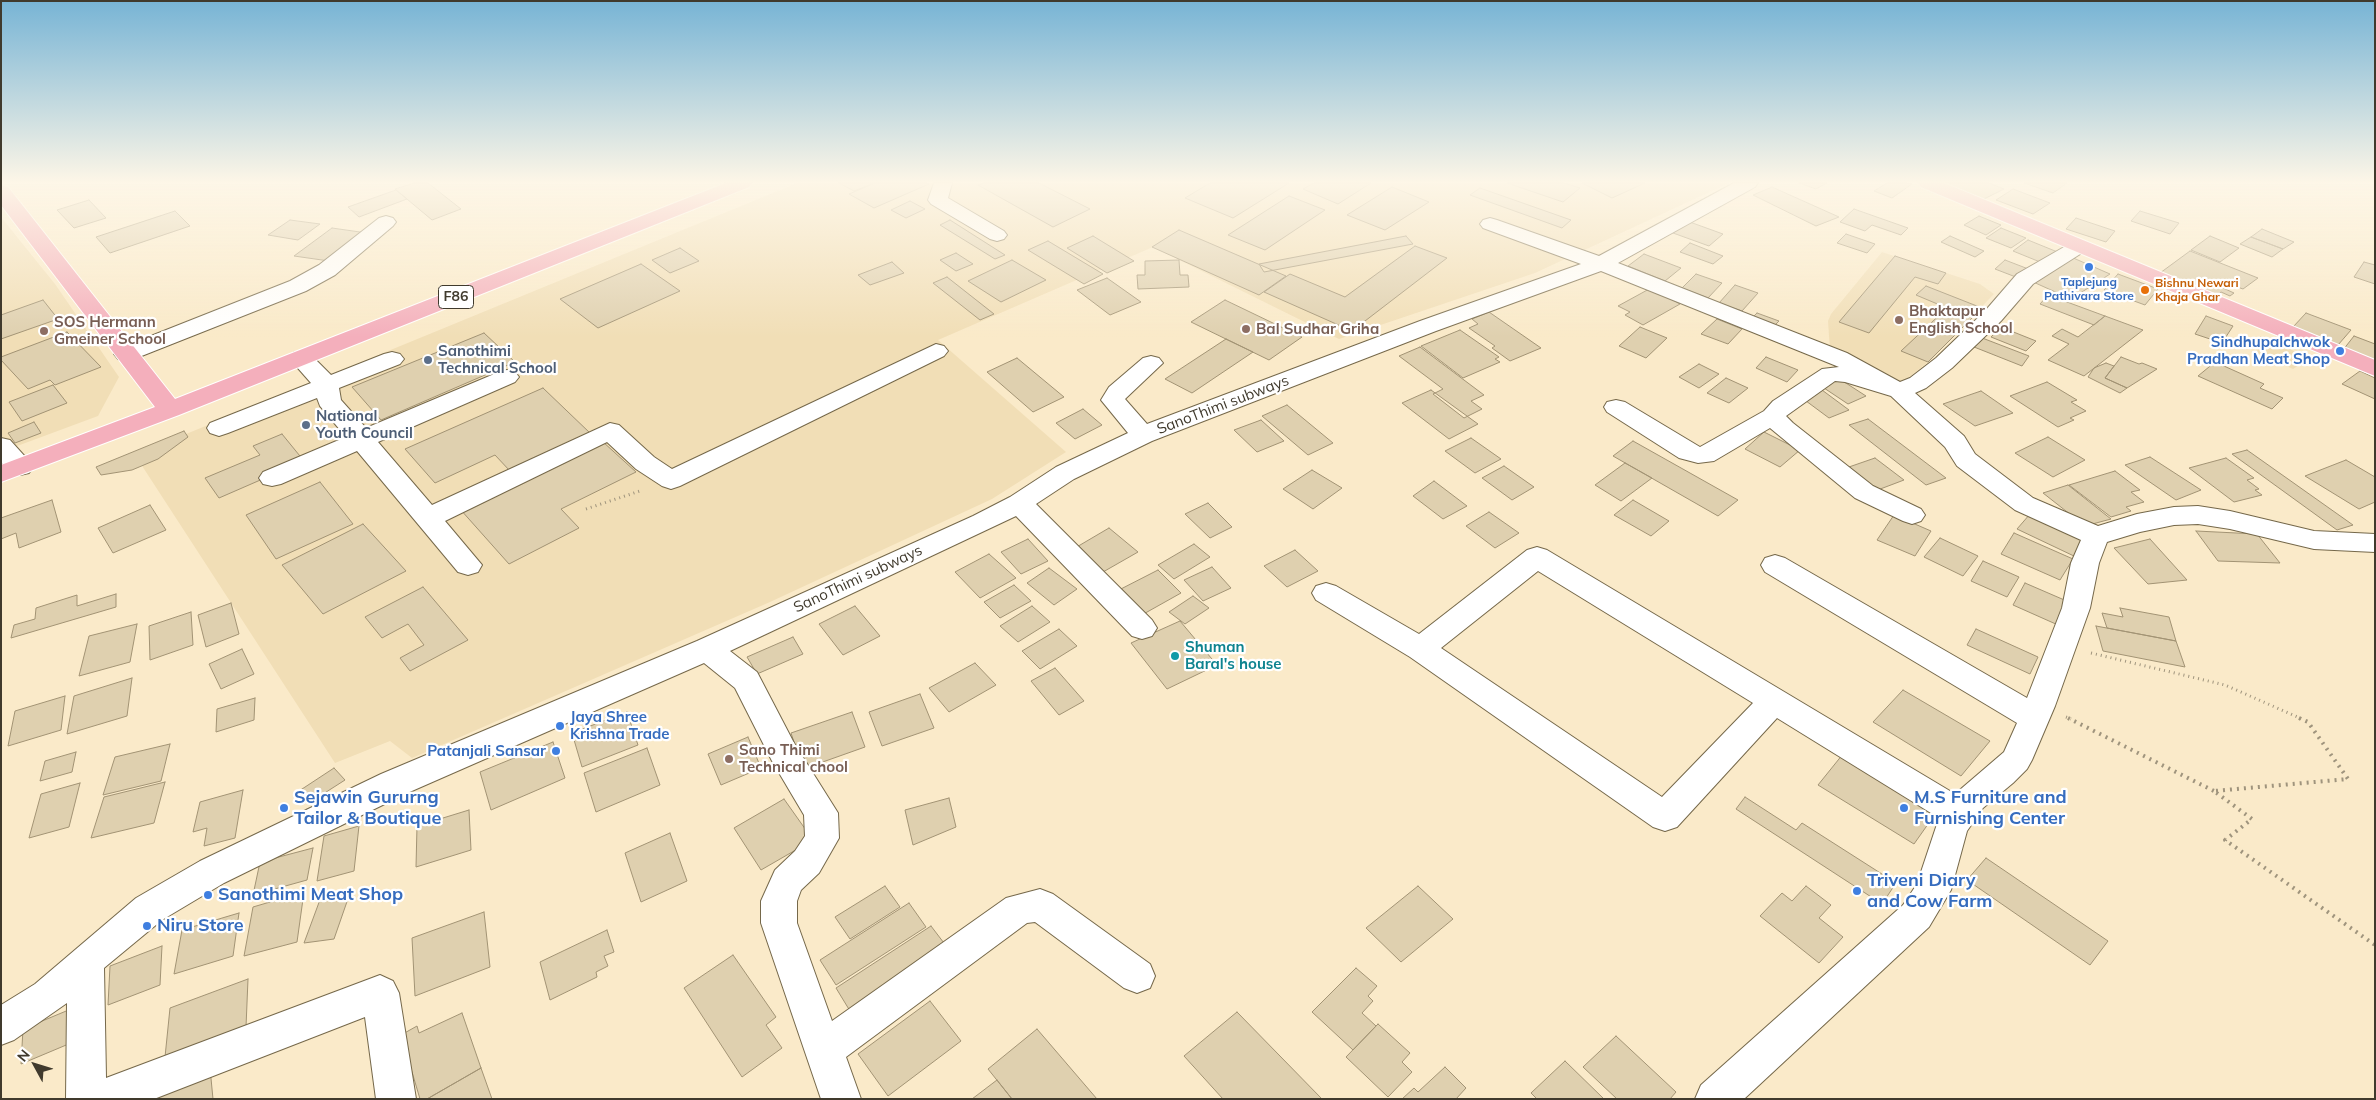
<!DOCTYPE html>
<style>
body{margin:0}
#map{position:relative;width:2376px;height:1100px;overflow:hidden;background:#faeac9;font-family:Mulish,sans-serif}
canvas{display:block}
.frame{position:absolute;inset:0;border:2px solid #403a2d;pointer-events:none}
.north{position:absolute;left:10px;top:1040px;width:50px;height:50px;-webkit-text-stroke:4px #fff;paint-order:stroke;rotate:309deg;font-size:14px;font-weight:700;line-height:20px;text-align:center;color:#403a2d}
.north::after{content:'';display:block;margin:auto;width:18px;height:22px;background:#403a2d;clip-path:polygon(50% 0,100% 100%,50% 72%,0 100%)}
</style>
<div id="map">
<canvas width="2376" height="1100"></canvas>
<div class="frame"></div>
<div class="north">N</div>
</div>
<script>
const ctx = document.querySelector('canvas').getContext('2d');
ctx.lineJoin = 'round';
function paint(path, color) { ctx.fillStyle = color; ctx.fill(path, 'evenodd'); }
const shape = rows => new Path2D(rows.map(r => 'M' + r).join(''));
function strokePath(path, color, width, dash) { ctx.strokeStyle = color; ctx.lineWidth = width; ctx.lineCap = dash ? 'butt' : 'round'; ctx.setLineDash(dash || []); ctx.stroke(path); }
function write(font, color, halo, rows, align = 'center') {
  ctx.font = font + ' Mulish,sans-serif'; ctx.lineWidth = 4.5; ctx.setLineDash([]); ctx.textBaseline = 'middle'; ctx.strokeStyle = halo; ctx.fillStyle = color; for (const [text, x, y, turn = 0] of rows) {
    ctx.save(); ctx.translate(x, y); ctx.rotate((+turn || 0) * Math.PI / 180); ctx.textAlign = isNaN(turn) ? turn : align; if (halo) ctx.strokeText(text, 0, 0); ctx.fillText(text, 0, 0); ctx.restore();
  }
}
const built = shape([
 [797,183,1729,183,1535,273,1339,339,1153,247,938,340,1066,452,992,499,770,602,412,758,390,741,335,763,135,455],
 [1,217,55,284,119,377,98,416,1,452],
 [1882,252,1980,284,1994,294,1928,362,1897,387,1830,350,1828,321,1831,314],
 [2260,336,2310,358,2293,369,2257,353]
]);
const building = shape([
 [414,183,428,183,461,209,432,220,395,189,414,183],
 [839,183,874,183,854,191,839,183],
 [875,183,927,183,929,184,874,208,849,194,875,183],
 [984,183,1039,183,1090,209,1053,227,978,185,984,183],
 [1210,183,1289,183,1233,218,1185,198,1210,183],
 [1314,183,1371,183,1338,204,1303,189,1314,183],
 [1507,183,1564,183,1580,188,1563,202,1507,183],
 [1582,183,1645,183,1612,198,1582,183],
 [1799,183,1827,183,1816,189,1799,183],
 [1887,183,1907,183,1912,184,1892,198,1874,191,1887,183],
 [1945,183,1989,183,2004,189,1984,199,1945,183],
 [2024,183,2067,183,2053,193,2024,183],
 [1392,187,1429,202,1385,230,1347,215,1392,187],
 [1772,187,1839,217,1816,226,1753,195,1772,187],
 [1480,188,1571,220,1562,228,1470,195,1480,188],
 [2013,189,2050,203,2033,214,1996,200,2013,189],
 [396,190,407,199,359,217,348,207,396,190],
 [1289,196,1325,210,1265,250,1228,235,1289,196],
 [89,200,106,218,74,228,57,210,89,200],
 [910,201,925,209,906,218,891,210,910,201],
 [1854,209,1908,228,1901,235,1872,225,1865,231,1840,222,1854,209],
 [175,211,190,226,110,253,96,237,175,211],
 [2140,211,2179,223,2170,234,2131,221,2140,211],
 [1979,216,2001,225,1986,235,1964,225,1979,216],
 [2076,218,2115,231,2106,242,2066,229,2076,218],
 [290,220,320,224,298,240,268,235,290,220],
 [950,220,1005,255,995,259,940,225,950,220],
 [1687,221,1723,234,1709,246,1673,233,1687,221],
 [332,228,367,233,329,261,294,256,332,228],
 [2001,228,2026,238,2011,248,1986,238,2001,228],
 [2262,229,2294,242,2283,249,2251,237,2262,229],
 [1179,230,1286,276,1259,295,1152,247,1179,230],
 [1846,234,1875,244,1867,253,1837,243,1846,234],
 [1093,236,1134,261,1107,273,1067,248,1093,236],
 [1406,236,1413,244,1264,272,1259,264,1406,236],
 [1950,236,1984,251,1975,257,1941,242,1950,236],
 [2210,236,2239,248,2220,262,2191,250,2210,236],
 [2251,237,2283,249,2272,257,2240,244,2251,237],
 [2028,240,2060,253,2045,264,2013,251,2028,240],
 [1048,241,1103,274,1084,284,1028,250,1048,241],
 [1690,243,1723,256,1713,264,1680,252,1690,243],
 [1415,246,1447,258,1352,331,1264,292,1290,274,1345,297,1415,246],
 [680,248,699,261,670,273,652,260,680,248],
 [2190,251,2258,278,2243,289,2229,284,2223,288,2234,293,2230,296,2221,292,2216,296,2160,273,2190,251],
 [956,253,973,264,956,271,940,260,956,253],
 [1644,254,1681,268,1665,281,1628,266,1644,254],
 [1895,256,1946,273,1938,284,1915,277,1869,333,1839,322,1895,256],
 [2071,257,2110,274,2071,299,2031,281,2071,257],
 [1012,260,1046,280,1001,302,968,281,1012,260],
 [1179,260,1180,275,1188,275,1189,287,1138,289,1137,275,1145,275,1145,261,1179,260],
 [2005,260,2031,270,2021,279,1995,269,2005,260],
 [892,262,904,273,870,285,858,275,892,262],
 [2364,262,2375,265,2375,284,2354,277,2364,262],
 [641,264,680,291,598,328,560,299,641,264],
 [1696,274,1722,283,1708,298,1682,288,1696,274],
 [2118,274,2158,289,2145,305,2104,290,2118,274],
 [947,277,994,314,980,320,933,283,947,277],
 [1107,278,1141,302,1110,315,1077,290,1107,278],
 [1735,285,1758,293,1742,311,1719,303,1735,285],
 [1926,286,1982,308,1928,362,1901,351,1947,308,1916,295,1926,286],
 [1651,288,1680,304,1643,325,1625,315,1630,312,1618,306,1651,288],
 [2048,295,2105,316,2094,325,2040,304,2048,295],
 [43,300,58,319,1,339,1,315,43,300],
 [1225,300,1302,337,1269,360,1191,322,1225,300],
 [1489,312,1541,348,1510,361,1492,348,1495,346,1469,328,1478,324,1472,319,1489,312],
 [1757,313,1779,321,1770,330,1749,321,1757,313],
 [2306,313,2351,330,2338,345,2293,327,2306,313],
 [2105,316,2143,330,2084,376,2048,360,2069,344,2052,336,2062,329,2078,337,2105,316],
 [2206,316,2233,326,2222,343,2195,334,2206,316],
 [1717,319,1742,329,1728,344,1701,334,1717,319],
 [1640,327,1667,338,1646,358,1619,346,1640,327],
 [2001,327,2036,341,2026,351,1991,337,2001,327],
 [1460,330,1499,357,1495,359,1500,362,1463,378,1421,346,1460,330],
 [67,332,101,367,55,385,50,380,28,389,1,360,1,357,67,332],
 [484,333,515,362,381,420,352,387,484,333],
 [1977,336,2029,356,2022,366,1969,345,1977,336],
 [2354,336,2375,344,2375,362,2343,350,2354,336],
 [1226,339,1253,352,1192,393,1165,379,1226,339],
 [1420,347,1484,395,1471,401,1482,409,1464,418,1433,394,1443,389,1399,356,1420,347],
 [1766,357,1798,370,1787,382,1756,368,1766,357],
 [2121,357,2139,364,2142,363,2157,369,2127,388,2105,378,2121,357],
 [1017,358,1064,397,1033,412,987,372,1017,358],
 [2215,362,2264,384,2260,388,2283,398,2272,409,2198,376,2215,362],
 [2106,363,2114,366,2105,378,2127,388,2120,393,2088,377,2094,368,2106,363],
 [1699,364,1719,374,1699,388,1679,377,1699,364],
 [2360,371,2375,378,2375,399,2342,384,2360,371],
 [1835,376,1866,396,1848,404,1818,384,1835,376],
 [1726,378,1748,388,1729,403,1707,393,1726,378],
 [2047,382,2077,400,2071,402,2086,411,2070,418,2074,420,2058,427,2010,396,2047,382],
 [53,385,67,403,22,421,9,402,53,385],
 [543,388,590,433,510,471,495,455,435,483,405,449,543,388],
 [1431,390,1478,424,1449,439,1402,403,1431,390],
 [1822,390,1849,410,1829,418,1802,398,1822,390],
 [1981,391,2013,413,1975,426,1943,404,1981,391],
 [1287,405,1333,443,1308,455,1262,416,1287,405],
 [1083,409,1102,425,1075,439,1056,423,1083,409],
 [1868,419,1946,478,1926,485,1849,425,1868,419],
 [1261,420,1284,441,1257,452,1234,430,1261,420],
 [34,422,41,433,15,443,8,433,34,422],
 [184,431,188,437,158,459,132,470,101,475,96,467,184,431],
 [1764,432,1800,450,1780,467,1745,449,1764,432],
 [282,434,304,461,219,498,205,478,260,455,253,446,282,434],
 [2048,437,2085,460,2053,477,2015,453,2048,437],
 [1471,438,1501,459,1475,473,1445,451,1471,438],
 [602,441,636,472,561,509,579,528,509,564,460,509,602,441],
 [1633,441,1738,500,1718,516,1613,456,1633,441],
 [2247,450,2353,525,2337,530,2232,454,2247,450],
 [2150,457,2201,490,2176,500,2125,465,2150,457],
 [1875,458,1904,480,1875,491,1846,468,1875,458],
 [2226,458,2254,478,2247,480,2259,489,2255,490,2262,495,2234,502,2189,468,2226,458],
 [2346,460,2375,477,2375,502,2359,509,2305,476,2346,460],
 [1625,463,1652,478,1621,501,1595,485,1625,463],
 [1504,466,1534,487,1512,500,1482,478,1504,466],
 [1312,470,1342,488,1313,509,1283,489,1312,470],
 [2115,471,2140,490,2131,492,2144,502,2126,507,2131,511,2111,517,2069,485,2115,471],
 [1434,481,1467,506,1443,519,1413,496,1434,481],
 [320,482,353,524,276,559,246,515,320,482],
 [2068,485,2111,519,2085,526,2043,493,2068,485],
 [52,500,61,532,19,548,16,533,1,539,1,518,52,500],
 [1633,500,1669,521,1651,536,1614,515,1633,500],
 [1208,503,1232,527,1210,538,1185,514,1208,503],
 [150,505,166,530,113,553,98,528,150,505],
 [1489,512,1519,533,1495,548,1466,526,1489,512],
 [2030,514,2087,541,2076,557,2017,529,2030,514],
 [1894,515,1931,531,1915,556,1877,540,1894,515],
 [363,524,406,571,323,614,282,565,363,524],
 [1109,528,1138,552,1103,572,1075,548,1109,528],
 [2196,531,2257,534,2280,563,2218,561,2196,531],
 [2014,533,2073,559,2060,580,2001,554,2014,533],
 [1940,538,1978,556,1963,576,1924,557,1940,538],
 [1028,539,1048,561,1021,574,1001,552,1028,539],
 [2150,539,2187,580,2148,584,2114,548,2150,539],
 [1194,544,1210,557,1174,579,1158,565,1194,544],
 [1295,550,1318,571,1287,587,1264,566,1295,550],
 [989,554,1016,578,980,598,955,572,989,554],
 [1983,561,2019,577,2007,597,1971,581,1983,561],
 [1212,567,1231,588,1203,601,1184,580,1212,567],
 [1049,568,1077,589,1054,605,1027,583,1049,568],
 [1158,570,1181,593,1140,616,1115,592,1158,570],
 [2025,583,2069,602,2058,625,2013,605,2025,583],
 [1014,585,1031,601,1000,618,984,602,1014,585],
 [423,587,468,640,410,671,400,658,424,645,408,624,382,638,365,617,423,587],
 [116,594,116,607,11,638,14,625,35,619,36,608,77,595,77,606,116,594],
 [1193,596,1209,608,1185,624,1169,612,1193,596],
 [231,603,239,634,206,647,198,615,231,603],
 [855,606,880,636,843,655,819,624,855,606],
 [1032,606,1050,622,1018,642,1000,626,1032,606],
 [2120,608,2169,617,2176,641,2107,628,2102,613,2123,617,2120,608],
 [191,612,193,645,150,660,149,626,191,612],
 [1180,621,1217,665,1167,689,1131,643,1180,621],
 [137,624,130,662,79,676,89,636,137,624],
 [2096,626,2176,641,2185,667,2103,651,2096,626],
 [1059,629,1077,646,1040,669,1022,651,1059,629],
 [1976,629,2038,657,2030,674,1967,645,1976,629],
 [793,637,803,654,757,674,747,657,793,637],
 [242,649,254,674,221,689,209,664,242,649],
 [975,663,996,685,949,712,929,688,975,663],
 [1055,668,1084,701,1059,715,1031,681,1055,668],
 [132,678,127,716,67,734,74,696,132,678],
 [1903,690,1990,741,1961,776,1873,722,1903,690],
 [920,694,934,728,882,746,869,712,920,694],
 [65,696,61,730,8,746,15,711,65,696],
 [255,698,254,720,216,732,217,709,255,698],
 [627,712,638,745,582,767,572,733,627,712],
 [852,712,865,747,803,769,791,733,852,712],
 [748,737,761,768,721,785,708,754,748,737],
 [553,742,565,778,491,810,480,772,553,742],
 [170,744,161,781,103,795,115,757,170,744],
 [647,748,660,785,596,812,584,773,647,748],
 [76,752,72,772,40,781,45,761,76,752],
 [1843,754,1938,810,1914,844,1818,785,1843,754],
 [334,768,345,780,309,803,299,791,334,768],
 [165,782,154,823,91,838,104,797,165,782],
 [80,783,69,827,29,838,41,794,80,783],
 [243,790,235,838,204,846,207,828,193,832,200,802,243,790],
 [1745,797,1796,830,1802,823,1896,883,1882,904,1736,809,1745,797],
 [949,798,956,827,913,845,905,810,949,798],
 [784,799,813,840,761,870,734,828,784,799],
 [469,810,471,850,416,867,417,826,469,810],
 [359,826,354,871,317,881,324,836,359,826],
 [670,833,687,881,641,902,625,853,670,833],
 [313,848,307,880,253,895,260,862,313,848],
 [1986,858,2108,941,2090,965,1967,880,1986,858],
 [885,886,900,907,850,939,835,917,885,886],
 [1418,886,1453,919,1401,962,1366,928,1418,886],
 [1806,886,1831,905,1819,918,1843,937,1819,963,1760,916,1782,893,1792,901,1806,886],
 [304,892,297,942,244,956,253,907,304,892],
 [350,893,334,939,304,943,321,897,350,893],
 [909,903,926,927,836,985,820,960,909,903],
 [484,912,490,967,415,996,412,938,484,912],
 [239,913,233,956,174,974,182,930,239,913],
 [931,926,947,947,850,1011,836,988,931,926],
 [607,930,614,952,604,956,608,966,596,972,597,977,550,1000,540,962,607,930],
 [162,946,160,985,108,1005,110,966,162,946],
 [733,955,776,1017,766,1025,782,1048,742,1077,684,988,733,955],
 [1356,968,1377,986,1368,996,1373,1001,1362,1013,1376,1026,1353,1050,1312,1012,1356,968],
 [248,979,246,1027,165,1057,170,1008,248,979],
 [930,1001,961,1041,888,1096,858,1054,930,1001],
 [71,1009,71,1043,21,1064,23,1029,71,1009],
 [1237,1012,1322,1099,1223,1099,1184,1056,1237,1012],
 [462,1013,481,1068,427,1099,420,1099,401,1035,417,1026,419,1033,462,1013],
 [1378,1024,1410,1053,1402,1062,1412,1072,1388,1097,1346,1057,1378,1024],
 [1037,1029,1097,1099,1012,1099,988,1069,1037,1029],
 [1616,1036,1676,1092,1670,1099,1617,1099,1583,1067,1616,1036],
 [1565,1061,1604,1099,1537,1099,1531,1093,1565,1061],
 [1445,1067,1466,1088,1456,1099,1402,1099,1414,1088,1418,1092,1445,1067],
 [210,1068,213,1099,145,1099,210,1068],
 [481,1068,492,1099,427,1099,481,1068],
 [997,1080,1012,1099,972,1099,997,1080]
]);
const pathFar1 = shape([
 [586,509,640,491],
 [2091,653,2225,685,2302,719],
 [2066,717,2071,719]
]);
const path = shape([
 [2068,718,2214,791],
 [2299,718,2308,722,2348,779,2214,791,2252,819,2225,840,2375,945]
]);
const minor = shape([
 [934,183,952,183,948,198,1004,231,1007,235,1004,239,997,241,990,239,931,204,928,200,934,183],
 [1734,183,1758,183,1755,187,1618,263,1847,353,1900,382,1910,378,1936,358,1985,311,2017,274,2071,243,2078,241,2085,243,2088,247,2085,251,2033,284,2001,321,1952,368,1926,388,1915,393,1964,436,1975,454,2033,498,2098,526,2137,514,2174,507,2198,506,2230,511,2314,531,2375,534,2375,552,2314,549,2230,529,2198,524,2174,525,2140,532,2107,542,2099,563,2090,608,2055,706,2032,760,2027,769,2013,783,1983,808,1967,831,1951,890,1929,927,1744,1099,1695,1099,1701,1085,1903,905,1917,884,1939,818,1777,718,1677,827,1665,831,1653,827,1410,657,1316,600,1312,593,1316,586,1326,583,1336,586,1419,634,1527,550,1537,547,1547,550,1955,794,2004,752,2017,723,1765,572,1761,565,1765,558,1775,555,1785,558,2027,698,2062,608,2071,563,2081,540,2015,510,1957,466,1945,447,1891,396,1845,382,1835,381,1786,416,1793,423,1873,486,1921,509,1925,515,1921,521,1912,524,1903,521,1855,498,1770,428,1714,461,1698,463,1679,458,1607,412,1604,407,1607,402,1616,400,1625,402,1700,447,1764,411,1773,401,1822,369,1839,367,1601,271,1436,331,1152,441,1074,479,1036,504,1152,620,1157,628,1152,636,1142,639,1132,636,1016,516,730,651,757,672,794,743,838,813,839,838,819,873,801,890,797,901,797,923,832,1021,1006,898,1040,889,1053,894,1150,964,1155,976,1150,988,1137,993,1124,988,1035,922,1027,923,846,1057,861,1099,821,1099,761,923,761,901,775,870,795,851,805,836,804,815,772,761,735,688,704,663,405,794,224,883,162,920,104,968,106,1078,380,975,393,981,399,993,416,1099,376,1099,365,1017,154,1099,66,1099,67,1003,14,1040,1,1045,1,1005,35,984,136,898,200,861,381,774,697,641,973,516,1010,497,1056,467,1128,433,1101,400,1109,387,1143,358,1151,356,1159,358,1163,363,1125,399,1147,424,1420,321,1581,264,1483,228,1480,224,1483,220,1490,218,1497,220,1599,256,1734,183],
 [1538,571,1753,703,1662,797,1441,648,1538,571],
 [386,216,393,218,396,222,393,226,335,275,306,291,134,359,126,361,118,359,114,354,118,349,290,281,319,265,379,218,386,216],
 [936,344,944,346,948,351,944,356,680,486,671,489,662,486,636,469,607,442,445,521,482,565,478,572,468,575,458,572,357,451,281,484,272,486,263,484,259,478,263,472,346,437,320,406,317,398,228,433,219,436,210,433,207,428,210,423,311,383,289,358,293,353,301,351,309,353,331,375,384,354,392,352,400,354,404,359,400,364,339,388,341,400,366,428,499,372,507,370,515,372,519,377,515,382,378,442,432,505,610,423,619,425,654,457,672,469,936,344],
 [1,438,10,440,29,461,33,467,29,473,20,475,11,473,1,462,1,438]
]);
const major = shape([
 [726,183,752,183,749,187,179,415,1,482,1,465,155,407,1,205,1,185,8,187,175,399,726,183],
 [1918,183,1944,183,2375,360,2375,376,1921,187,1918,183]
]);
const markers = [
 [2089,267,5,"#3f7fe0"],
 [2145,290,5,"#e8710a"],
 [1899,320,5,"#8d6e63"],
 [1246,329,5,"#8d6e63"],
 [44,331,5,"#8d6e63"],
 [2340,351,5,"#3f7fe0"],
 [428,360,5,"#5c6f8a"],
 [306,425,5,"#5c6f8a"],
 [1175,656,5,"#0f9aa8"],
 [560,726,5,"#3f7fe0"],
 [556,751,5,"#3f7fe0"],
 [729,759,5,"#8d6e63"],
 [284,808,5,"#3f7fe0"],
 [1904,808,5,"#3f7fe0"],
 [1857,891,5,"#3f7fe0"],
 [208,895,5,"#3f7fe0"],
 [147,926,5,"#3f7fe0"]
];
const farShopnames = [
 ["Taplejung",2089,282],
 ["Pathivara Store",2089,296]
];
const farFoodnames = [
 ["Bishnu Newari",2155,283],
 ["Khaja Ghar",2155,297]
];
const shields = [
 [456,297,35]
];
const shieldNames = [
 ["F86",456,297]
];
const educationNames = [
 ["Bhaktapur",1909,311],
 ["English School",1909,328],
 ["SOS Hermann",54,322],
 ["Gmeiner School",54,339],
 ["Bal Sudhar Griha",1256,329],
 ["Sano Thimi",739,750],
 ["Technical chool",739,767]
];
const shopNames = [
 ["Sindhupalchwok",2330,342],
 ["Pradhan Meat Shop",2330,359],
 ["Jaya Shree",570,717,"left"],
 ["Krishna Trade",570,734,"left"],
 ["Patanjali Sansar",546,751]
];
const serviceNames = [
 ["Sanothimi",438,351],
 ["Technical School",438,368],
 ["National",316,416],
 ["Youth Council",316,433]
];
const streetNames = [
 ["SanoThimi subways",1223,405,-21],
 ["SanoThimi subways",858,579,-25]
];
const cultureNames = [
 ["Shuman",1185,647],
 ["Baral's house",1185,664]
];
const nearShopnames = [
 ["Sejawin Gururng",294,798],
 ["Tailor & Boutique",294,819],
 ["M.S Furniture and",1914,798],
 ["Furnishing Center",1914,819],
 ["Triveni Diary",1867,881],
 ["and Cow Farm",1867,902],
 ["Sanothimi Meat Shop",218,895],
 ["Niru Store",157,926]
];
paint(built, '#f1deb6');
paint(building, '#dfd0af');
strokePath(building, '#a29374', 1);
strokePath(minor, '#75684a', 2);
strokePath(major, '#fff', 2);
strokePath(pathFar1, '#9f947d', 3, [1, 4]);
strokePath(path, '#9f947d', 4, [2, 5]);
paint(minor, '#fff');
paint(major, '#f4afbc');
const sky = ctx.createLinearGradient(0, 0, 0, 337);
sky.addColorStop(0, '#77b4d5');
sky.addColorStop(0.54, '#fdf6e7');
sky.addColorStop(1, '#fdf6e700');
ctx.fillStyle = sky;
ctx.fillRect(0, 0, 2376, 337);
for (const [x, y, r, color] of markers) { const dot = new Path2D(); dot.arc(x, y, r, 0, 2 * Math.PI); ctx.fillStyle = color; ctx.fill(dot); strokePath(dot, '#fff', 2); }
write('bold 12px', '#366cbe', '#fff', farShopnames);
write('bold 12px', '#c56008', '#fff', farFoodnames, 'left');
for (const [x, y, w] of shields) { const box = new Path2D(); box.roundRect(x - w / 2, y - 11.5, w, 23, 4); ctx.fillStyle = '#fff'; ctx.fill(box); strokePath(box, '#403a2d', 1); }
write('bold 14px', '#403a2d', null, shieldNames);
write('bold 15px', '#785e54', '#fff', educationNames, 'left');
write('bold 15px', '#366cbe', '#fff', shopNames, 'right');
write('bold 15px', '#4e5e75', '#fff', serviceNames, 'left');
write('15px', '#403a2d', '#fff', streetNames);
write('bold 15px', '#0d838f', '#fff', cultureNames, 'left');
write('bold 18px', '#366cbe', '#fff', nearShopnames, 'left');
</script>
